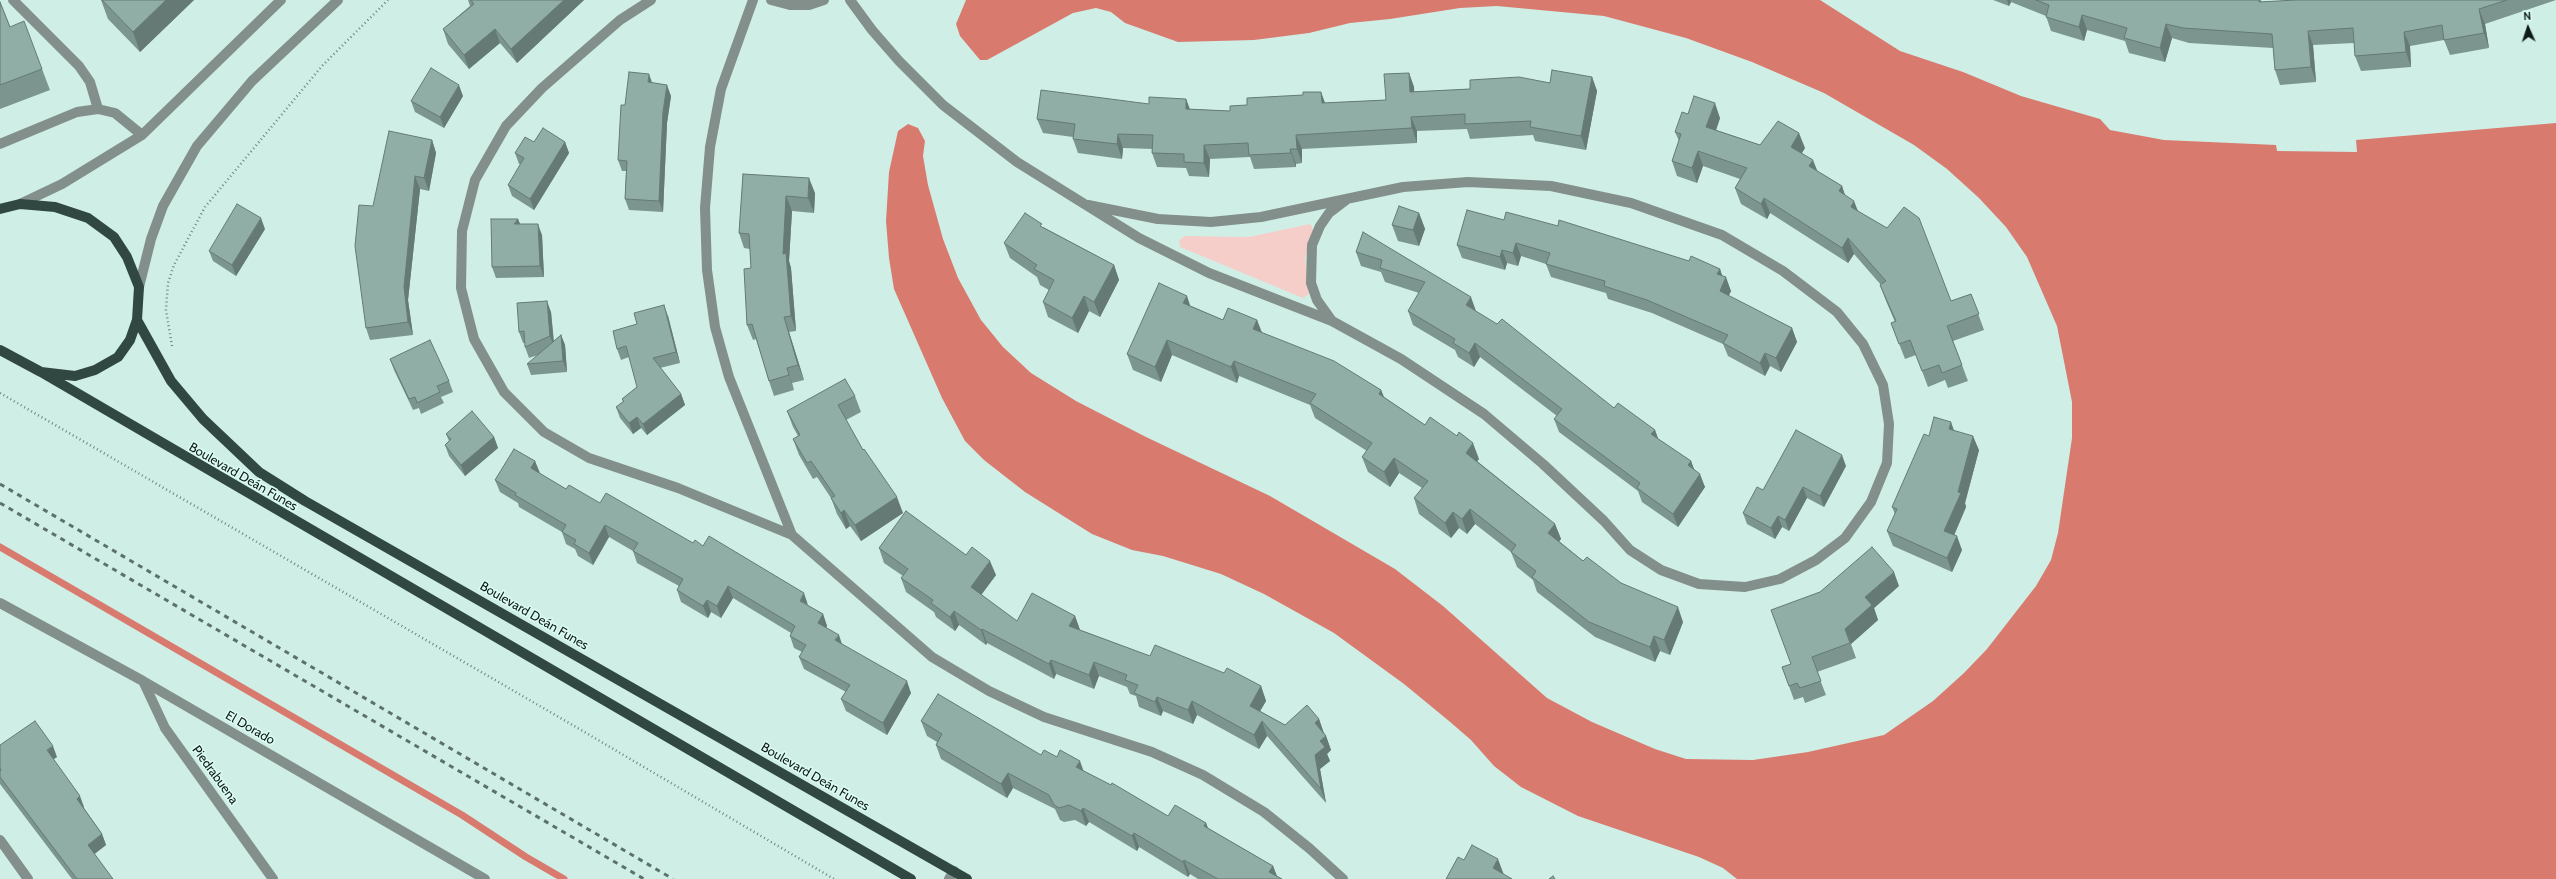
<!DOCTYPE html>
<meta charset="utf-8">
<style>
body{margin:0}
#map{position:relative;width:2556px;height:879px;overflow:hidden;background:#cfefe6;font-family:Cabin,sans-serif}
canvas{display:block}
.north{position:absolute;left:2508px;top:8px;width:40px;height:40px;-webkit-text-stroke:3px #dcfcf3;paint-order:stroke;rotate:357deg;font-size:11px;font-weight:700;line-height:16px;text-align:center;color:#0f1b18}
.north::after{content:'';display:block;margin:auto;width:14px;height:18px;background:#0f1b18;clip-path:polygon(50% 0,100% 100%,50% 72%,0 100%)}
</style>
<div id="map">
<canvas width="2556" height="879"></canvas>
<div class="north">N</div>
</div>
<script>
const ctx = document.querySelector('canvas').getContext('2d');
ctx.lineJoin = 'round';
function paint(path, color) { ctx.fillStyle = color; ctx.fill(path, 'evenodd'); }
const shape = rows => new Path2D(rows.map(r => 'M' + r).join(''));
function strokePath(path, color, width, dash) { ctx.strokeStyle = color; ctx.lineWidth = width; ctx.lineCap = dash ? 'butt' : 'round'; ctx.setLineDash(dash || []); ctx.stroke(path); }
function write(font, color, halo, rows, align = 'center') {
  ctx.font = font + ' Cabin,sans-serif'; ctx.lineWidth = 3; ctx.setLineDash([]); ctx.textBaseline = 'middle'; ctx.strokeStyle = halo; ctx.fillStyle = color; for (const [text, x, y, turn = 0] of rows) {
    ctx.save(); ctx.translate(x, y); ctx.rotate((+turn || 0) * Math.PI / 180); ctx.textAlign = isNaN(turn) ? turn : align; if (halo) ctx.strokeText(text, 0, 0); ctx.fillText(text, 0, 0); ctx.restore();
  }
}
const green = shape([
 [1310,224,1314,231,1305,259,1309,294,1303,298,1180,247,1179,240,1185,236,1249,237]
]);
const water = shape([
 [966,0,1820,0,1900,51,1963,72,2021,96,2100,119,2110,130,2164,140,2276,145,2277,151,2357,152,2356,140,2556,123,2556,879,1737,879,1723,868,1699,857,1578,816,1521,787,1494,766,1471,740,1449,721,1404,684,1334,633,1264,594,1221,574,1163,556,1132,550,1092,534,1025,492,984,460,965,441,942,398,894,289,889,258,886,221,889,172,898,131,908,124,918,128,925,141,923,156,928,185,943,239,958,278,981,320,1003,347,1031,373,1076,401,1146,437,1270,496,1395,569,1443,606,1547,698,1592,722,1655,749,1686,759,1753,760,1808,752,1884,735,1933,701,1964,673,1987,649,2036,586,2051,560,2058,533,2072,438,2072,402,2057,326,2027,257,2006,227,1979,198,1947,169,1914,145,1824,93,1752,62,1686,38,1604,16,1497,6,1460,8,1390,19,1350,23,1309,33,1254,40,1178,42,1125,23,1111,12,1096,8,1073,13,987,60,980,60,960,36,956,24]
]);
const stream = shape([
 [0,547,462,815,526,857,564,879]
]);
const path = shape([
 [172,346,166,310,168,283,174,265,205,207,322,66,388,0],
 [0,393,576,727,834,879]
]);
const minor = shape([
 [13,0,79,66,90,82,98,109],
 [651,0,620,20,542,88,506,126,475,180,462,231,461,288,474,339,504,392,544,432,589,458,678,488,792,535],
 [753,0,721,89,710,147,705,208,707,270,715,327,729,377,792,535,932,657,989,691,1044,717,1152,752,1203,775,1264,812,1309,848,1343,879],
 [771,0,790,5,809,5,824,0],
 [850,0,872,30,899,61,943,105,1017,162,1139,238,1209,273,1332,321,1401,359,1484,414,1543,464,1604,521,1630,550,1661,570,1699,584,1745,587,1780,579,1816,560,1845,538,1871,502,1887,463,1889,424,1883,385,1863,344,1837,312,1783,271,1722,235,1631,203,1551,186,1468,182,1403,187,1261,217,1211,222,1158,219,1088,205],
 [0,144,77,112,98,109,115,113,142,135],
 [20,204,62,184,142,135,281,0],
 [139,287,151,239,163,206,197,146,252,81,338,0],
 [1332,321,1317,300,1311,283,1312,245,1320,226,1329,213,1346,200],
 [0,603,143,681,485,879],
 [143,681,165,728,273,879],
 [0,840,28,879],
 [949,879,954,871]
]);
const major = shape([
 [0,209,20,204,55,207,88,218,114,237,127,257,139,287,137,320,130,340,118,357,95,370,75,376,41,372,0,350],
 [137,320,171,381,203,419,259,472,305,501,967,879],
 [41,372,911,879]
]);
const rail = shape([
 [0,484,673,879],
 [0,503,644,879]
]);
const wall = shape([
 [101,0,194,0,140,52,108,19],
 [468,0,584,0,517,63,500,43,469,69,448,44,443,29,470,6],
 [1993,0,2261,0,2262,2,2296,0,2556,0,2485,24,2489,48,2450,55,2444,40,2410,46,2411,67,2361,71,2355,56,2354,43,2313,45,2316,82,2280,85,2275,70,2273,48,2189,43,2172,38,2165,62,2129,53,2125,41,2087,30,2084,41,2051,31,2046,16,2011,2,2009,6],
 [0,2,10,27,42,69,50,90,0,109],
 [1409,73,1414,87,1414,92,1470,89,1550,83,1592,77,1597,91,1586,150,1535,141,1533,135,1470,139,1467,129,1417,131,1417,143,1302,149,1302,163,1296,164,1296,167,1254,169,1250,157,1210,159,1209,177,1189,176,1186,168,1157,167,1152,153,1152,149,1123,148,1122,159,1078,153,1073,139,1073,137,1043,133,1037,119,1186,99,1190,109,1230,111,1247,105,1321,92,1325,103,1386,100],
 [652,83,671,96,667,123,663,212,629,210,625,199,626,171,622,171,618,160,625,105],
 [463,96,444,128,415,112,411,101],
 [1688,114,1720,118,1716,130,1760,145,1805,148,1802,153,1817,171,1842,186,1845,195,1858,211,1951,301,1971,294,1984,330,1953,341,1968,381,1948,388,1945,380,1928,387,1916,355,1905,359,1891,323,1895,322,1886,301,1880,285,1881,285,1854,254,1848,263,1770,213,1767,219,1741,204,1735,188,1740,179,1703,166,1697,183,1677,176,1672,161,1679,141,1675,132],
 [432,140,436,153,429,191,420,189,408,300,413,335,370,340,366,328,373,206],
 [534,142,565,142,569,153,534,210,512,196,508,185,521,164,519,164,515,153],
 [743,174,815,193,814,213,792,211,789,261,791,268,796,331,789,332,804,380,792,383,794,390,774,396,769,381,756,339,753,340,747,325,751,268,750,249,744,248,739,233],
 [1419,213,1425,229,1419,246,1398,241,1392,225],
 [518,219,520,224,542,235,544,277,496,278,492,267],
 [1504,220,1720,269,1722,276,1731,291,1728,296,1792,328,1797,342,1781,372,1770,366,1765,376,1728,356,1723,344,1652,313,1608,299,1606,293,1551,277,1546,264,1521,256,1518,266,1507,263,1505,270,1462,258,1457,245],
 [1043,227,1114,265,1119,280,1100,317,1089,311,1078,333,1048,317,1043,302,1049,290,1040,285,1037,277,1010,258,1004,243],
 [265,229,236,276,213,261,209,251],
 [1363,232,1614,408,1655,430,1658,439,1691,461,1694,469,1705,487,1678,527,1642,502,1638,491,1559,432,1554,419,1557,416,1480,357,1474,367,1458,357,1455,350,1413,325,1408,311,1419,293,1385,282,1381,272,1361,266,1356,252],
 [1191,306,1223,320,1257,320,1261,332,1381,390,1384,397,1425,425,1479,459,1477,461,1555,524,1561,539,1559,541,1583,561,1621,583,1683,622,1670,655,1660,651,1655,662,1595,637,1537,592,1533,580,1517,567,1511,552,1475,524,1467,534,1459,528,1451,538,1419,514,1414,498,1422,488,1399,473,1390,487,1368,472,1362,457,1367,451,1315,418,1310,405,1239,376,1237,383,1172,355,1161,382,1133,370,1127,354],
 [551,312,554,341,561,335,565,345,567,372,531,375,527,364,538,355,529,358,525,347,525,343,523,343,519,332],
 [668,316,680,363,660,368,681,394,685,405,647,435,641,428,633,434,620,418,616,407,623,402,622,399,637,387,629,357,621,360,617,349],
 [390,359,449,381,453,392,441,397,444,403,421,414,419,408,413,410,394,370],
 [855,396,861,412,846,420,863,450,903,513,861,541,850,526,846,529,837,514,831,498,817,477,813,479,799,455,793,439,798,436,793,427,787,411],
 [1954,430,1979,450,1965,503,1966,507,1954,535,1962,550,1952,572,1893,546,1887,531,1895,514,1892,507,1929,436],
 [446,434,494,437,498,448,465,476,449,456,445,445,449,441],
 [535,461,539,473,566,489,600,503,693,543,703,546,823,614,827,626,826,628,842,644,911,693,887,735,846,711,841,699,846,692,804,669,799,657,802,652,794,648,790,636,791,633,733,598,721,618,711,612,708,618,681,602,677,590,679,586,637,563,633,551,609,537,593,565,578,556,575,549,566,544,562,532,519,507,518,503,500,492,495,480],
 [1846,466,1824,507,1807,498,1789,531,1782,527,1775,539,1747,524,1743,513,1763,490],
 [879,548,966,555,996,575,981,595,1017,621,1075,616,1080,630,1150,656,1224,673,1261,686,1266,701,1260,711,1285,725,1319,719,1324,733,1326,736,1331,750,1327,754,1330,761,1320,769,1326,803,1267,736,1259,749,1197,715,1193,724,1163,711,1161,716,1139,707,1136,696,1130,694,1127,687,1099,676,1094,689,1056,674,1054,679,987,643,986,645,959,625,955,631,936,617,934,612,906,592,901,578,903,576,884,563],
 [1899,586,1874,608,1878,620,1851,644,1856,658,1817,672,1826,695,1805,703,1803,697,1794,700,1782,667,1791,664],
 [921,721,1041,755,1084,771,1168,816,1206,823,1208,828,1273,866,1277,876,1282,879,1198,879,1190,874,1188,877,1139,847,1137,851,1089,822,1086,826,1075,820,1064,822,1060,820,1055,809,1013,788,1007,798,941,759,936,745,937,742,927,736],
 [0,745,57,757,53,759,84,807,84,808,102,834,106,845,94,854,113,879,72,879,0,784]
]);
const shadedWall = shape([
 [166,0,194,0,140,52,133,32],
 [564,0,584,0,517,63,511,49],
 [2007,0,2010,0,2011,2,2009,6],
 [2479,9,2485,24,2489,48,2484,33],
 [2082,15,2087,30,2084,41,2079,27],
 [2166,24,2172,38,2165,62,2160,48],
 [495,29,500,43,469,69,464,55],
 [2308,31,2313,45,2316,82,2311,67],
 [2404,32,2410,46,2411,67,2406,52],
 [1409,73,1414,87,1415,106,1410,92],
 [649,74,653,85,648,82],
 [1592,77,1597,91,1586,150,1581,136],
 [459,85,463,96,444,128,440,117],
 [667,85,671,96,667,123,663,212,659,201,663,112],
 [1321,92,1326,106,1322,103],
 [1186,99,1191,113,1186,109],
 [1715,103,1720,118,1712,142,1706,127],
 [1411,117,1417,131,1417,143,1412,128],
 [1799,133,1805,148,1796,162,1791,147],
 [1118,134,1123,148,1122,159,1117,144],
 [1296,135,1302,149,1302,163,1297,149],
 [432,140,436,153,429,191,424,178],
 [565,142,569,153,534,210,530,199],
 [1204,145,1210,159,1209,177,1204,163],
 [1290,149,1296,164,1296,167,1291,153],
 [1698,151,1703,166,1697,183,1692,168],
 [1813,160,1819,175,1809,166],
 [415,176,420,189,408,300,413,335,408,322,404,287],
 [809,178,815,193,814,213,808,198],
 [1842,186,1847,202,1839,191],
 [786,196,792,211,789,261,791,268,796,331,791,316,783,254],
 [1764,198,1770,213,1767,219,1761,204],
 [1854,201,1860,216,1851,207],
 [1419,213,1425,229,1419,246,1413,230],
 [261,218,265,229,236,276,232,265],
 [518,219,522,229,514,224],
 [538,224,542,235,544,277,540,266],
 [1848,238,1854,254,1848,263,1842,248],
 [1516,243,1521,256,1518,266,1513,253],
 [1502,250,1507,263,1505,270,1500,257],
 [1114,265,1119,280,1100,317,1094,302],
 [1720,269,1724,281,1726,277,1731,291,1725,304,1720,291,1717,274],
 [1084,296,1089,311,1078,333,1072,318],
 [1187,296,1192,311,1183,303],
 [1471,297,1476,311,1466,305],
 [547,301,551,312,554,347,550,336],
 [664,305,668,316,680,363,676,352],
 [784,317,789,332,804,380,798,365],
 [1257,320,1263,335,1253,329],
 [1792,328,1797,342,1781,372,1776,358],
 [561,335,565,345,567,372,563,361],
 [1167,340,1172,355,1161,382,1155,367],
 [1475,343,1480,357,1474,367,1469,353],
 [1765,353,1770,366,1765,376,1760,363],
 [1234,361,1239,376,1237,383,1231,367],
 [787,368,792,383,794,390,789,375],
 [1381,390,1387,405,1379,394],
 [681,394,685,405,647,435,643,424],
 [637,417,641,428,633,434,629,423],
 [1951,422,1956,436,1949,429],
 [1655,430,1660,444,1651,434],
 [1973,436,1979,450,1965,503,1966,507,1950,545,1944,531,1958,492],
 [494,437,498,448,465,476,461,465],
 [1473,443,1479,459,1472,468,1466,453],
 [1842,455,1846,466,1824,507,1820,496],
 [1394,458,1399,473,1390,487,1384,472],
 [535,461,540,473,531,468],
 [1691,461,1696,475,1688,465],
 [1700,474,1705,487,1678,527,1673,514],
 [1803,487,1807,498,1789,531,1785,520],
 [897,497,903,513,861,541,855,525],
 [1470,509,1475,524,1467,534,1462,519],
 [844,510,850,526,846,529,841,513],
 [1453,512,1459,528,1451,538,1445,523],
 [1778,516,1782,527,1775,539,1771,528],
 [1555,524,1561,539,1554,548,1548,533],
 [605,525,609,537,593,565,589,553],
 [1957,536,1962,550,1952,572,1947,558],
 [990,561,996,575,976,602,971,587],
 [1894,572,1899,586,1874,608,1878,620,1851,644,1845,629,1865,597],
 [728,586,733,598,721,618,717,606],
 [804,593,808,605,800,601],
 [707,600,711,612,708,618,703,606],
 [1678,607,1683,622,1670,655,1664,640],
 [954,611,959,625,955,631,950,617],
 [823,614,827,626,822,635,818,623],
 [1075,616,1080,630,1069,626],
 [982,629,987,643,986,645,981,630],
 [839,635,843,647,835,640],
 [1654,636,1660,651,1655,662,1650,647],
 [1051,660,1056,674,1054,679,1049,664],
 [1094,662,1099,676,1094,689,1089,675],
 [907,681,911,693,887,735,883,723],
 [1261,686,1266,701,1255,720,1250,706],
 [1157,697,1163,711,1161,716,1155,702],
 [1192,701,1197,715,1193,724,1188,710],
 [1319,719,1324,734,1315,723],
 [1262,721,1267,736,1259,749,1254,735],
 [1326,736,1331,750,1327,754,1330,761,1320,769,1326,803,1321,789,1315,755,1320,741],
 [53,746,57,757,51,761,47,750],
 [1080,761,1085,775,1076,767],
 [1008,773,1013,788,1007,798,1001,784],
 [80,796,84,807,81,810,77,799],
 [1083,808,1089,822,1086,826,1081,811],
 [1206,823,1211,837,1204,826],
 [1134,833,1139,847,1137,851,1132,836],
 [102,834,106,845,92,856,88,845],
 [1498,859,1504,875,1493,868],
 [1184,860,1190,874,1188,877,1183,862],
 [1273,866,1278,879,1269,872]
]);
const building = shape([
 [102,0,166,0,133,32,102,0],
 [471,0,564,0,511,49,495,29,464,55,443,29,474,4,471,0],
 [2036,0,2259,0,2259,2,2296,0,2507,0,2479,9,2484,33,2444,40,2442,25,2404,32,2406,52,2355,56,2353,28,2308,31,2311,67,2275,70,2272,34,2183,28,2166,24,2160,48,2124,38,2127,28,2082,15,2079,27,2046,17,2049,5,2036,0],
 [0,2,10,27,24,21,42,69,0,85,0,2],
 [431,68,459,85,440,117,411,101,431,68],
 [1552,70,1592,77,1581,136,1530,127,1531,121,1465,124,1465,114,1411,117,1412,128,1296,135,1297,149,1290,149,1291,153,1249,155,1248,143,1204,145,1204,163,1184,162,1184,154,1152,153,1153,135,1118,134,1117,144,1073,139,1075,124,1037,119,1041,90,1149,104,1149,97,1186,99,1186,109,1230,111,1230,106,1247,105,1247,98,1303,95,1303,92,1321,92,1322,103,1386,100,1384,74,1409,73,1410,92,1470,89,1470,80,1519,77,1550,83,1552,70],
 [629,72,649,74,648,82,667,85,663,112,659,201,625,199,627,161,618,160,621,105,625,105,629,72],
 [1694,96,1715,103,1706,127,1760,145,1778,121,1799,133,1791,147,1813,160,1809,166,1842,186,1839,191,1854,201,1851,207,1887,228,1904,207,1919,218,1951,301,1971,294,1979,314,1947,326,1962,365,1942,373,1939,365,1922,371,1910,340,1899,344,1891,323,1896,321,1880,285,1886,281,1848,238,1842,248,1764,198,1761,204,1735,188,1747,168,1698,151,1692,168,1672,161,1681,134,1675,132,1682,112,1688,114,1694,96],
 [543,128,565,142,530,199,508,185,524,158,515,153,525,137,534,142,543,128],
 [389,131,432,140,424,178,415,176,404,287,408,322,366,328,355,246,359,205,373,206,389,131],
 [743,174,809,178,808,198,786,196,783,254,786,253,791,316,784,317,798,365,787,368,789,375,769,381,752,324,747,325,744,269,751,268,749,234,739,233,743,174],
 [237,204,261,218,232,265,209,251,237,204],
 [1399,206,1419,213,1413,230,1392,225,1399,206],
 [1467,210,1504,220,1506,212,1558,226,1559,220,1689,261,1691,256,1720,269,1717,274,1726,277,1720,291,1792,328,1776,358,1765,353,1760,363,1723,343,1728,335,1647,300,1604,286,1605,281,1546,264,1550,253,1516,243,1513,253,1502,250,1500,257,1457,245,1467,210],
 [1025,213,1042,224,1040,226,1114,265,1094,302,1084,296,1072,318,1043,302,1054,280,1034,269,1037,265,1004,243,1025,213],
 [491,219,518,219,514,224,538,224,540,266,492,267,491,219],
 [1363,232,1471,297,1466,305,1497,324,1502,319,1614,408,1618,403,1655,430,1651,434,1691,461,1688,465,1700,474,1673,514,1637,488,1640,483,1554,419,1562,409,1475,343,1469,353,1453,343,1455,339,1408,311,1425,282,1380,268,1382,260,1356,252,1363,232],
 [1159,283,1187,296,1183,303,1223,320,1228,308,1257,320,1253,329,1334,361,1381,390,1379,394,1425,425,1430,417,1457,436,1459,432,1473,443,1466,453,1555,524,1548,533,1583,561,1587,557,1621,583,1678,607,1664,640,1654,636,1650,647,1589,622,1532,577,1536,571,1511,552,1516,545,1470,509,1462,519,1453,512,1445,523,1414,498,1428,481,1394,458,1384,472,1362,457,1372,443,1310,403,1316,394,1234,361,1231,367,1167,340,1155,367,1127,354,1159,283],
 [547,301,550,336,525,347,524,331,519,332,517,303,547,301],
 [664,305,676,352,653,358,681,394,643,424,637,417,629,423,616,407,624,401,622,399,637,387,626,346,617,349,613,331,637,324,634,313,664,305],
 [561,335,563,361,527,364,561,335],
 [430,340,449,381,437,386,440,392,417,403,415,397,409,399,390,359,430,340],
 [845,379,855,396,838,405,863,450,864,449,897,497,855,525,844,510,841,513,831,498,835,496,811,461,807,463,793,439,800,435,787,411,845,379],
 [472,411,494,437,461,465,445,445,451,439,446,434,472,411],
 [1934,417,1951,422,1949,429,1973,436,1958,492,1961,493,1944,531,1957,536,1947,558,1887,531,1897,509,1892,507,1924,434,1929,436,1934,417],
 [1796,430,1842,455,1820,496,1803,487,1785,520,1778,516,1771,528,1743,513,1757,487,1763,490,1796,430],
 [514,449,535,461,531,468,566,489,569,485,600,503,606,493,693,543,695,540,703,546,709,536,804,593,800,601,823,614,818,623,839,635,835,640,907,681,883,723,841,699,850,685,799,657,806,645,790,636,795,626,728,586,717,606,707,600,703,606,677,590,683,579,633,551,638,543,605,525,589,553,574,544,576,540,562,532,566,525,515,495,516,493,495,480,514,449],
 [906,511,966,555,972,547,990,561,971,587,1017,621,1032,593,1075,616,1069,626,1150,656,1155,645,1224,673,1227,668,1261,686,1250,706,1285,725,1307,705,1319,719,1315,723,1326,736,1320,741,1325,747,1315,755,1321,789,1262,721,1254,735,1192,701,1188,710,1157,697,1155,702,1134,693,1138,685,1125,680,1127,675,1094,662,1089,675,1051,660,1049,664,982,629,981,630,954,611,950,617,931,603,933,600,901,578,908,569,879,548,906,511],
 [1872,547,1894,572,1865,597,1872,605,1845,629,1850,643,1812,657,1821,681,1800,688,1797,683,1789,686,1782,667,1791,664,1771,610,1820,592,1872,547],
 [938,694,1041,755,1044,750,1057,757,1060,750,1080,761,1076,767,1111,785,1112,783,1168,816,1175,805,1206,823,1204,826,1273,866,1269,872,1282,879,1218,879,1184,860,1183,862,1134,833,1132,836,1083,808,1081,811,1069,805,1059,808,1054,805,1049,795,1008,773,1001,784,936,745,942,734,921,721,938,694],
 [35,721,53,746,47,750,80,796,77,799,102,834,88,845,113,879,77,879,0,777,0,771,1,770,0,768,0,745,35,721],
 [1472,845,1498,859,1493,868,1512,879,1446,879,1458,857,1464,860,1472,845],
 [1553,876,1555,879,1549,879,1553,876]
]);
const streetNames = [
 ["Boulevard Deán Funes",243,477,30],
 ["Boulevard Deán Funes",534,616,30],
 ["El Dorado",250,728,30],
 ["Piedrabuena",215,775,54],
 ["Boulevard Deán Funes",815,777,30]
];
paint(green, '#f6cec9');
paint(water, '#d97a6f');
strokePath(stream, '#d97a6f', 7);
strokePath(path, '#6f857f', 2.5, [1, 3]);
strokePath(minor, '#828f8b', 10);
strokePath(major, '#314842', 10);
strokePath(rail, '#5d716c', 3, [5, 5]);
paint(wall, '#7c968f');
paint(shadedWall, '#657a74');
paint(building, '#90aea6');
strokePath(building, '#657a74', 1);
write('13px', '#0f1b18', '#dcfcf3', streetNames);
</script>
